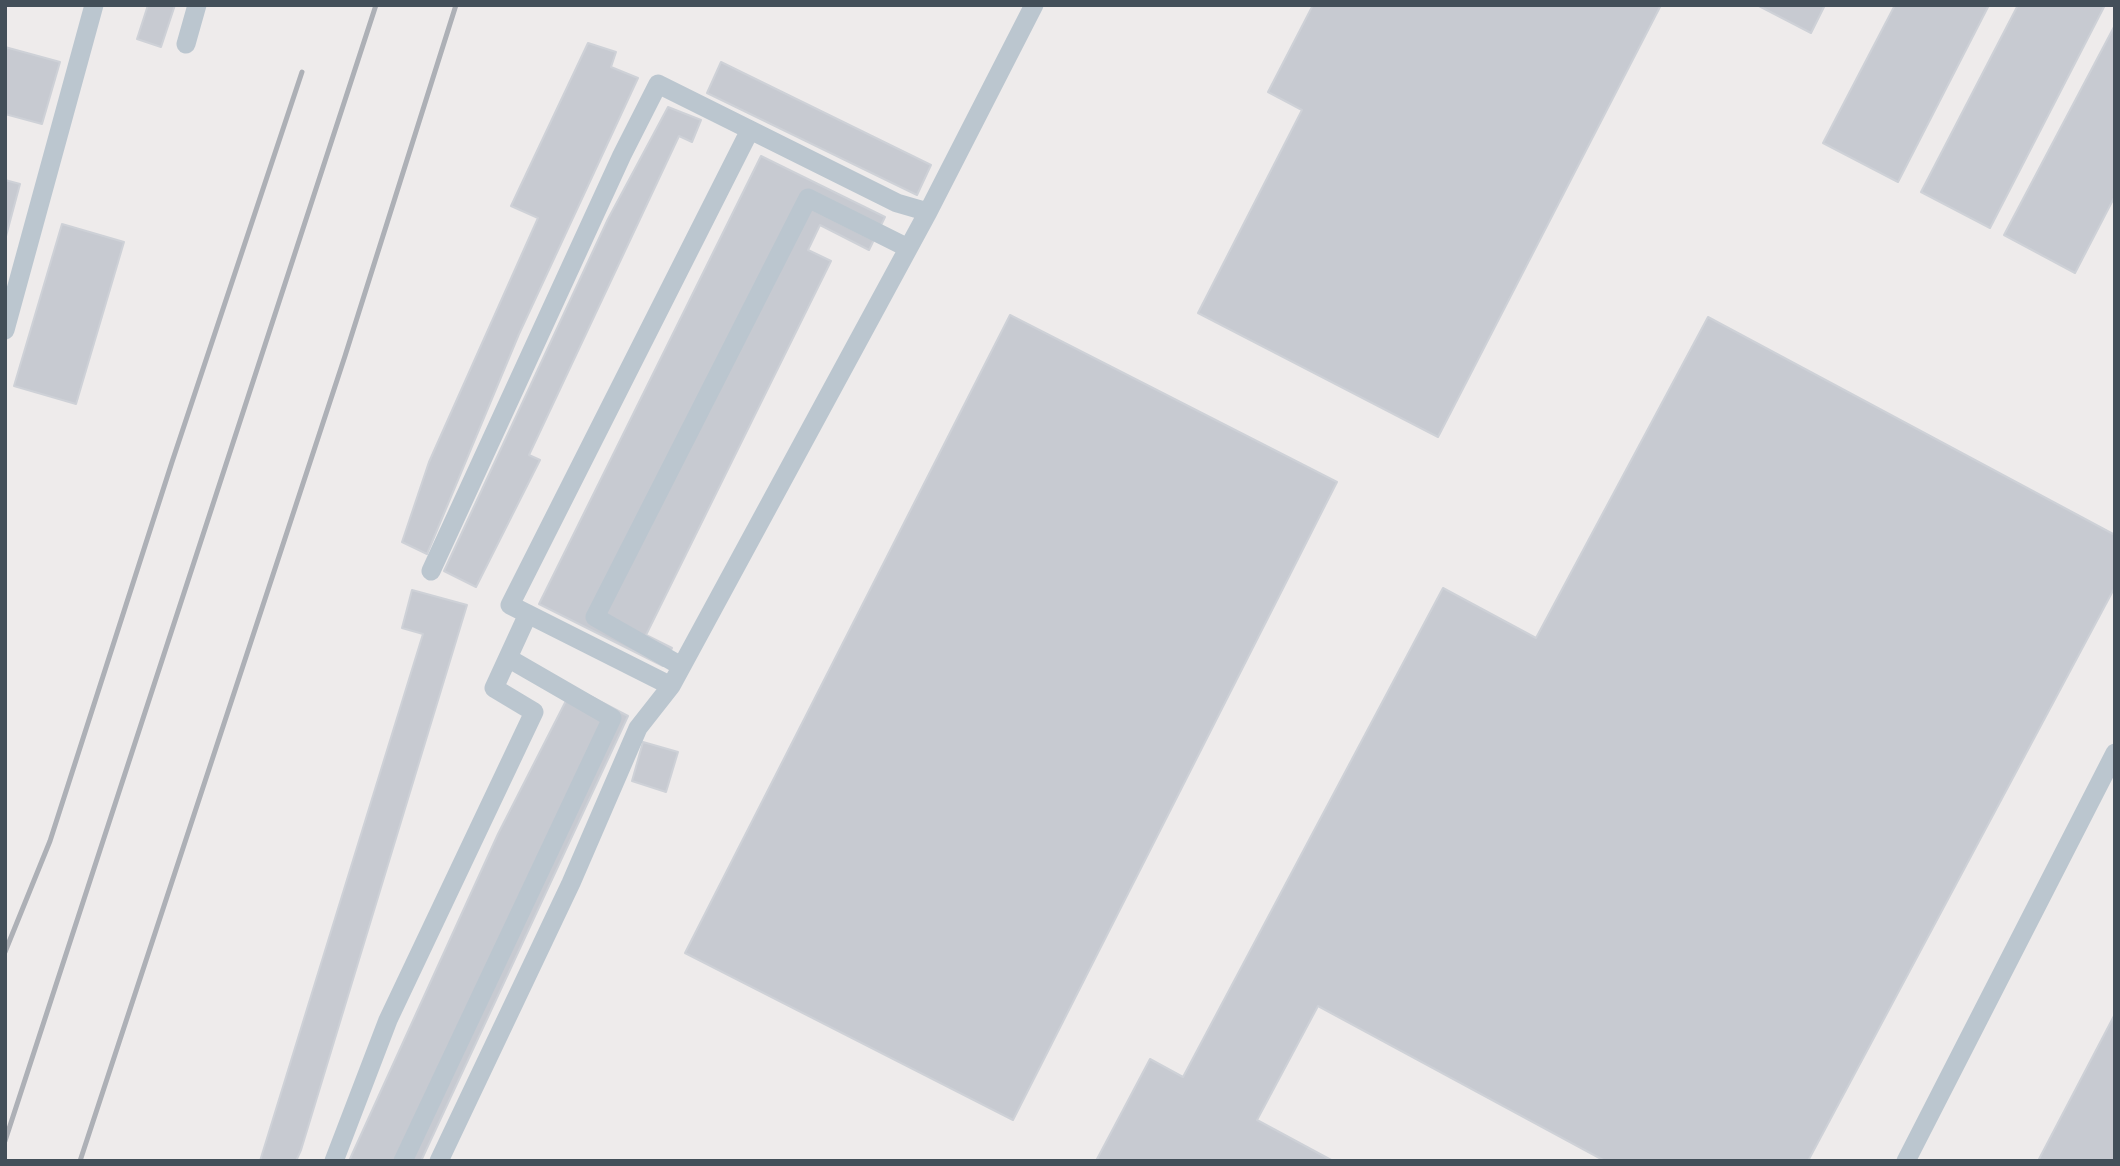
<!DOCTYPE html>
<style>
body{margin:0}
#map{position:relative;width:2120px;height:1166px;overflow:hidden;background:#eeebeb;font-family:Helvetica,sans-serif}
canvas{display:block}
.frame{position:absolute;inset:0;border:7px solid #434f59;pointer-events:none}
</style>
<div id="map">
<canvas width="2120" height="1166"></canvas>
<div class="frame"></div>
</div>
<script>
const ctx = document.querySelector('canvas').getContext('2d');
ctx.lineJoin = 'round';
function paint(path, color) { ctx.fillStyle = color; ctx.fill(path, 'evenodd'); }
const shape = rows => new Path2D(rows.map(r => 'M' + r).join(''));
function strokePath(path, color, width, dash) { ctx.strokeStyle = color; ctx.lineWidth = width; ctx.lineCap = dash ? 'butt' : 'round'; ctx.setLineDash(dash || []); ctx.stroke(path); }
const building = shape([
 [148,5,175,5,161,47,137,39,148,5],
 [1313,5,1661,5,1438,437,1198,313,1302,110,1268,92,1313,5],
 [1757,5,1825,5,1811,33,1757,5],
 [1895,5,1989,5,1898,182,1823,143,1895,5],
 [2018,5,2105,5,1990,228,1921,192,2018,5],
 [2115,25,2115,196,2075,273,2004,235,2115,25],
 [588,43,616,52,611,67,638,78,519,334,427,554,402,542,429,462,538,218,511,206,588,43],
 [5,47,60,62,42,124,5,114,5,47],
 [721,62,931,165,917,195,707,93,721,62],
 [668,107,701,120,692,142,679,136,529,455,540,460,476,587,444,571,608,219,668,107],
 [761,156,885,217,869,250,820,225,808,250,831,261,646,635,672,648,663,666,539,604,761,156],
 [5,180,20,184,5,240,5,180],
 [62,224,124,242,76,404,14,386,62,224],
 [1010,315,1337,482,1013,1120,685,953,1010,315],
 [1708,317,2115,535,2115,587,1808,1161,1605,1161,1318,1006,1257,1120,1333,1161,1096,1161,1150,1059,1183,1077,1443,588,1536,638,1708,317],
 [412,590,467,605,301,1150,296,1161,260,1161,423,634,402,628,412,590],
 [573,687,628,716,421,1161,349,1161,498,834,573,687],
 [643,742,678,752,666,792,632,781,643,742],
 [2115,1014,2115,1161,2038,1161,2115,1014]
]);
const lane = shape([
 [186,44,197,5],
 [750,130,510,605,671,686,928,212],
 [5,330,94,5],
 [431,571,622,155,658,84,897,203,928,212,1034,5],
 [681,666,595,617,808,198,908,248],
 [334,1161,388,1020,534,712,494,688,528,614],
 [403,1161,612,718,508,658],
 [439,1161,571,883,638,728,671,686],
 [1906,1161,2115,753]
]);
const rail = shape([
 [5,952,50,841,172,462,302,72],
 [5,1141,376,5],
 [80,1161,345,356,456,5]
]);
paint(building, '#c7cad1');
strokePath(building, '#ced1d7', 2);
strokePath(lane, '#bbc6cf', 19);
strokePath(rail, '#adb0b6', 5);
</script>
